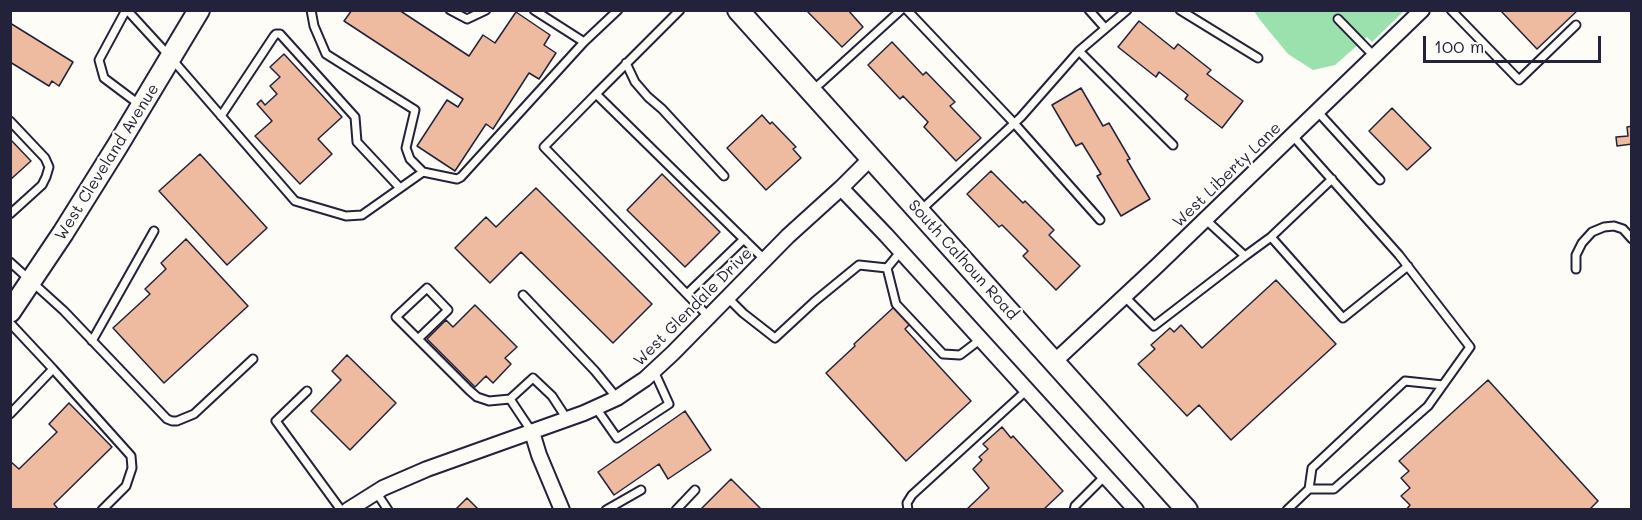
<!DOCTYPE html>
<style>
body{margin:0}
#map{position:relative;width:1642px;height:520px;overflow:hidden;background:#fdfcf7;font-family:Mali,sans-serif}
canvas{display:block}
.frame{position:absolute;inset:0;border:12px solid #22223b;pointer-events:none}
.scale{position:absolute;left:1423px;top:36px;width:178px;height:27px;box-sizing:border-box;border:3px solid #22223b;border-top:0;padding-left:8px;font-size:18px;line-height:21px;white-space:nowrap;color:#22223b;-webkit-text-stroke:4px #fdfcf7;paint-order:stroke}
</style>
<div id="map">
<canvas width="1642" height="520"></canvas>
<div class="frame"></div>
<div class="scale">100 m</div>
</div>
<script>
const ctx = document.querySelector('canvas').getContext('2d');
ctx.lineJoin = 'round';
function paint(path, color) { ctx.fillStyle = color; ctx.fill(path, 'evenodd'); }
const shape = rows => new Path2D(rows.map(r => 'M' + r).join(''));
function strokePath(path, color, width, dash) { ctx.strokeStyle = color; ctx.lineWidth = width; ctx.lineCap = dash ? 'butt' : 'round'; ctx.setLineDash(dash || []); ctx.stroke(path); }
function write(font, color, halo, rows, align = 'center') {
  ctx.font = font + ' Mali,sans-serif'; ctx.lineWidth = 4.5; ctx.setLineDash([]); ctx.textBaseline = 'middle'; ctx.strokeStyle = halo; ctx.fillStyle = color; for (const [text, x, y, turn = 0] of rows) {
    ctx.save(); ctx.translate(x, y); ctx.rotate((+turn || 0) * Math.PI / 180); ctx.textAlign = isNaN(turn) ? turn : align; if (halo) ctx.strokeText(text, 0, 0); ctx.fillText(text, 0, 0); ctx.restore();
  }
}
const green = shape([
 [1254,11,1404,11,1372,42,1367,37,1335,65,1313,70,1288,54,1260,20]
]);
const building = shape([
 [352,10,399,10,469,56,483,35,495,43,516,12,550,35,544,45,556,53,539,79,529,73,493,129,486,124,455,171,417,146,447,100,458,107,463,99,344,21,352,10],
 [806,10,848,10,863,27,842,47,806,10],
 [1500,10,1578,10,1537,49,1500,10],
 [1139,21,1174,49,1178,44,1211,70,1207,74,1243,101,1222,128,1185,99,1188,95,1159,72,1156,77,1118,47,1139,21],
 [10,23,73,62,59,86,52,81,49,86,10,62,10,23],
 [892,42,923,75,926,72,955,102,950,106,981,138,956,161,924,127,928,122,903,96,900,99,868,65,892,42],
 [284,54,342,117,318,139,332,154,300,184,255,136,272,121,257,104,261,100,265,105,277,94,270,86,280,77,270,67,284,54],
 [1081,88,1103,126,1109,123,1130,159,1127,160,1150,199,1121,216,1097,176,1101,174,1082,143,1076,146,1052,105,1081,88],
 [1392,108,1431,148,1407,170,1369,131,1392,108],
 [762,115,770,124,772,122,796,147,793,149,801,158,766,190,727,148,762,115],
 [1632,126,1632,144,1617,146,1616,137,1628,136,1627,127,1632,126],
 [10,139,31,161,10,180,10,139],
 [200,154,267,228,227,265,159,191,200,154],
 [991,171,1023,203,1025,201,1054,230,1049,235,1080,266,1056,290,1023,256,1028,251,1002,225,999,227,967,194,991,171],
 [662,174,720,232,685,267,627,210,662,174],
 [536,188,652,304,613,343,521,252,490,283,455,248,486,217,496,227,536,188],
 [186,239,248,306,164,383,113,328,150,294,145,289,166,269,161,263,186,239],
 [1276,280,1336,344,1231,440,1199,405,1187,416,1138,364,1155,349,1151,345,1170,328,1174,332,1181,325,1202,348,1276,280],
 [475,305,517,347,505,358,511,364,493,383,486,376,475,387,427,339,446,320,453,327,475,305],
 [894,307,910,324,905,329,971,401,906,461,826,373,855,346,854,344,894,307],
 [347,355,396,403,350,450,311,411,341,380,332,371,347,355],
 [1488,380,1598,501,1589,510,1406,510,1410,505,1401,496,1410,488,1401,478,1409,471,1399,461,1488,380],
 [69,403,112,447,54,504,58,509,57,510,10,510,10,461,19,469,57,432,49,424,69,403],
 [685,411,711,450,668,479,659,464,614,495,598,472,685,411],
 [1002,427,1011,438,1013,436,1063,491,1043,510,966,510,989,488,973,469,982,460,979,457,988,449,983,444,1002,427],
 [731,479,762,510,700,510,731,479],
 [467,498,479,510,455,510,467,498]
]);
const lane = shape([
 [126,10,99,60,104,78,140,105],
 [127,10,171,58,295,201,346,216,362,215,423,172],
 [311,10,314,26,326,54,415,110,406,148,410,159,423,172,457,179,461,177,584,42,618,10],
 [450,10,467,19,486,10],
 [534,10,584,42],
 [907,10,1014,123,1100,220],
 [1089,10,1105,28],
 [1180,10,1258,58],
 [1451,10,1519,80,1576,25],
 [1338,19,1374,56],
 [1079,51,1173,145],
 [626,63,635,82,648,97,662,109,724,176],
 [812,91,901,10],
 [596,94,680,10],
 [1317,111,1380,180],
 [221,116,274,36,276,34,280,34,355,117,357,142,400,188],
 [10,121,45,158,49,167,46,177,42,185,10,214],
 [1332,179,1271,237,1343,318,1408,266],
 [921,210,1021,117,1079,51,1127,10],
 [1205,219,1245,256,1271,237],
 [901,251,887,268,896,304,943,354,960,355,981,339],
 [10,262,64,311,167,419,172,421,177,421,194,414,253,359],
 [1576,269,1576,255,1582,243,1592,232,1604,227,1614,226,1623,229,1632,239],
 [687,294,744,239],
 [523,295,595,371,617,398],
 [1124,296,1154,326,1245,256],
 [728,298,743,313,775,338,815,301,859,265,887,268],
 [709,317,544,147,596,94,765,260],
 [10,323,53,369,10,414],
 [418,339,448,310,427,288,396,317,469,390,477,397,489,401,510,399],
 [92,341,154,231],
 [53,369,131,456,132,468,126,486,102,510],
 [307,391,276,421,341,510],
 [596,408,617,438,669,404,654,371],
 [532,432,510,399,533,378,552,396,567,419],
 [1309,489,1312,468,1405,381,1443,385],
 [376,492,388,510],
 [606,510,641,490],
 [676,510,695,490],
 [908,510,907,503,912,495,1027,390],
 [1074,510,1075,506,1105,476],
 [1287,510,1309,489,1334,489,1428,406,1470,347,1399,255,1292,135]
]);
const street = shape([
 [841,188,886,235,1136,510],
 [1054,362,1158,265,1422,10],
 [532,432,539,455,562,510],
 [348,510,383,488,427,469,584,413,617,398,630,389,645,379,673,353,788,236,841,188,871,158]
]);
const secondary = shape([
 [738,10,1187,510],
 [10,312,63,233,118,145,199,10]
]);
const streetNames = [
 ["West Cleveland Avenue",107,162,-58],
 ["West Liberty Lane",1227,175,-44],
 ["South Calhoun Road",963,260,48],
 ["West Glendale Drive",693,307,-45]
];
paint(green, '#9be1ad');
paint(building, '#eebba0');
strokePath(building, '#22223b', 1.5);
strokePath(lane, '#22223b', 11);
strokePath(street, '#22223b', 18);
strokePath(secondary, '#22223b', 24);
strokePath(lane, '#fdfcf7', 7);
strokePath(street, '#fdfcf7', 14);
strokePath(secondary, '#fdfcf7', 20);
write('16px', '#22223b', '#fdfcf7', streetNames);
</script>
